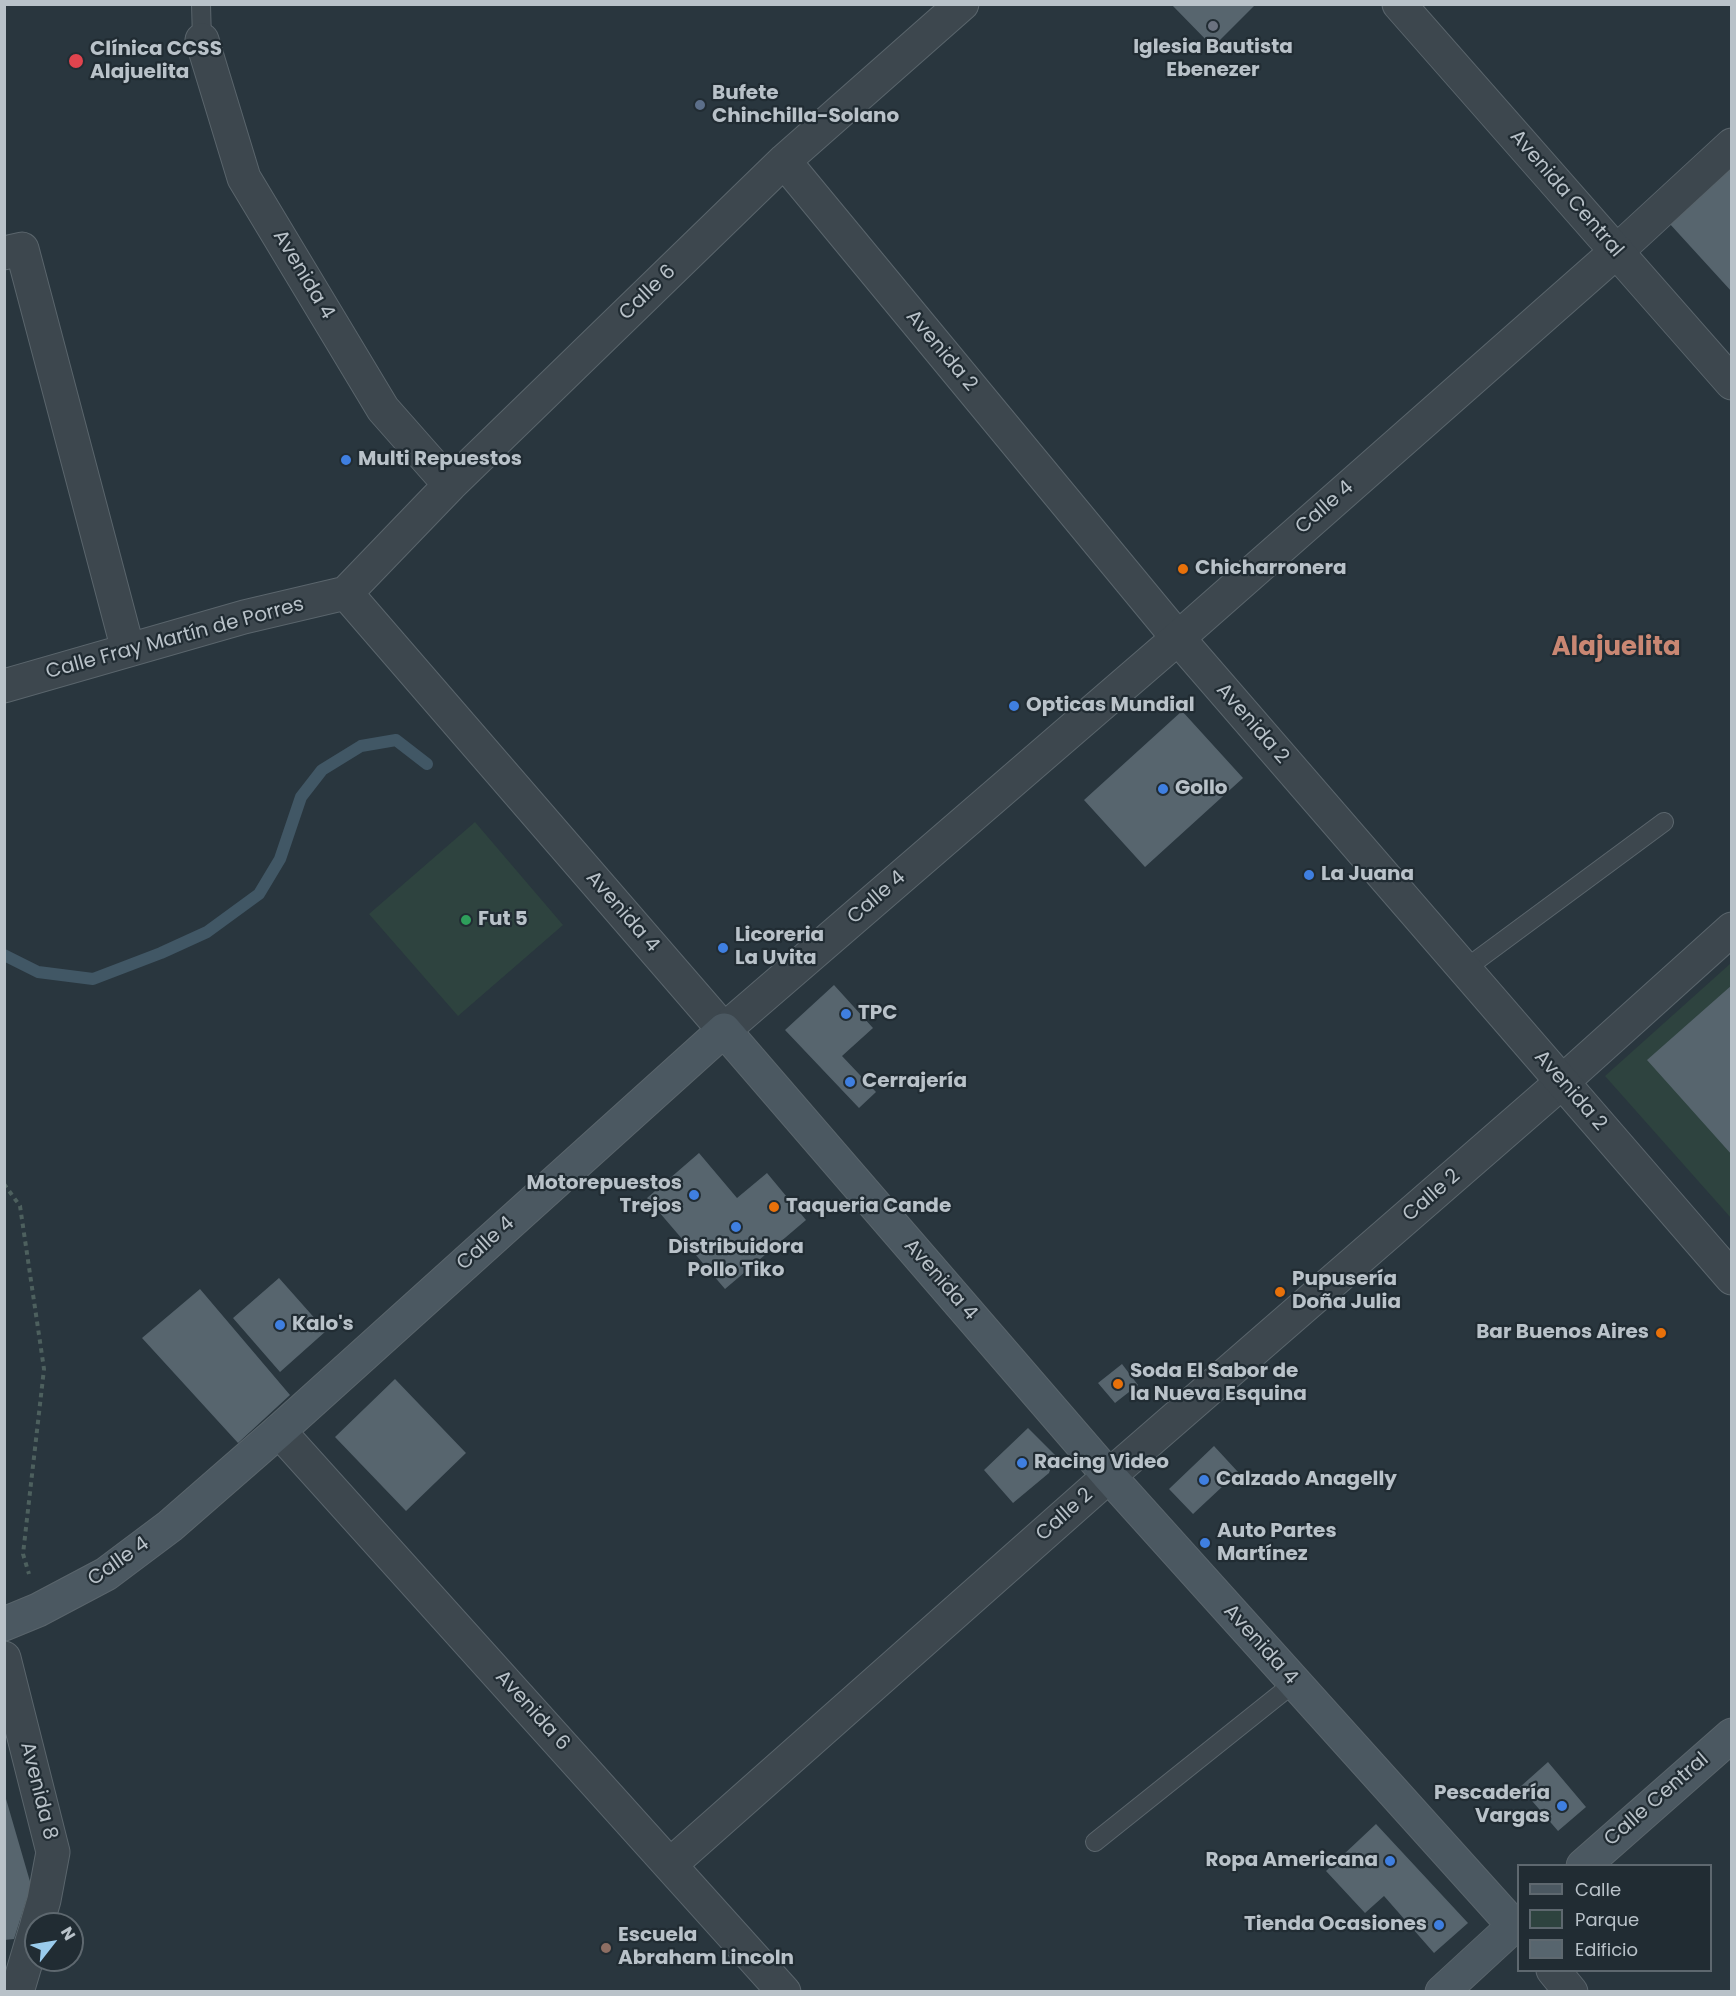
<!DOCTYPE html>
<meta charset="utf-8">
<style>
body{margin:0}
#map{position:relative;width:1736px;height:1996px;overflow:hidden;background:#29363e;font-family:Poppins,sans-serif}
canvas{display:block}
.frame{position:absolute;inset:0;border:6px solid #b9c2c9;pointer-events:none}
.legend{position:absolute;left:1517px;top:1864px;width:195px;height:108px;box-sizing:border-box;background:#212c33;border:2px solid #5e686f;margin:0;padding:8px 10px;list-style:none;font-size:18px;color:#b9c2c9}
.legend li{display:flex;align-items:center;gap:12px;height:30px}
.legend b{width:30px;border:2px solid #5e686f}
.north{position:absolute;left:24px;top:1912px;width:60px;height:60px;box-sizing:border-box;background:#212c33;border:2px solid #5e686f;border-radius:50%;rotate:59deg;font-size:16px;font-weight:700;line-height:24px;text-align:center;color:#b9c2c9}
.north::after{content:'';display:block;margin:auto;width:21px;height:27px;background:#9acbec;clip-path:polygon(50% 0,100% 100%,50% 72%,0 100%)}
</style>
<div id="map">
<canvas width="1736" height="1996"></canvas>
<div class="frame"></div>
<ul class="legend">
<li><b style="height:8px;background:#4b5861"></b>Calle</li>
<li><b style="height:16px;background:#2e433f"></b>Parque</li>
<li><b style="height:16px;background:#57656e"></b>Edificio</li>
</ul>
<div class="north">N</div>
</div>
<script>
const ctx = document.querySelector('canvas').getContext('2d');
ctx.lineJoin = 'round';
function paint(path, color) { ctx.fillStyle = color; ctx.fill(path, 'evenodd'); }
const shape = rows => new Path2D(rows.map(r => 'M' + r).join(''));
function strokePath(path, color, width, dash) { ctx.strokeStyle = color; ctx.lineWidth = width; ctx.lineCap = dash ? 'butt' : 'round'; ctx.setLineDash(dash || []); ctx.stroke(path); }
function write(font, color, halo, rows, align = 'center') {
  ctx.font = font + ' Poppins,sans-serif'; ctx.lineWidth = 4.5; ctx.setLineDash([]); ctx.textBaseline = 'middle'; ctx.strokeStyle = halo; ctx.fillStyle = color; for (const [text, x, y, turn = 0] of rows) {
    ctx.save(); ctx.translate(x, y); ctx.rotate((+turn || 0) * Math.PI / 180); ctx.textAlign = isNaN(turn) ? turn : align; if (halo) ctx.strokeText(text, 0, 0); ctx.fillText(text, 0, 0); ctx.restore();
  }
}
const green = shape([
 [475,822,563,925,458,1016,369,914],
 [1731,963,1731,1218,1605,1076]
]);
const stream = shape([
 [4,955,38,972,93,979,161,953,207,932,259,894,280,859,301,797,322,770,361,746,396,740,427,764]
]);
const building = shape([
 [1171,4,1256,4,1213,47],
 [1732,166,1732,292,1669,223],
 [1182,711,1243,778,1145,867,1084,800],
 [834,985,873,1028,842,1056,876,1092,859,1108,785,1030],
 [1732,985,1732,1155,1647,1060],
 [699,1153,737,1198,767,1173,806,1220,725,1289,647,1198],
 [279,1278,326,1331,280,1372,233,1318],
 [200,1289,290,1395,238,1443,142,1338],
 [1122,1364,1138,1385,1115,1403,1098,1383],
 [395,1379,466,1453,406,1511,335,1437],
 [1028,1428,1055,1455,1049,1473,1013,1503,984,1470],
 [1214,1446,1238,1472,1193,1514,1169,1489],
 [1548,1762,1586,1807,1558,1831,1520,1787],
 [4,1792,31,1885,14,1939,4,1940],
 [1376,1824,1468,1923,1434,1953,1384,1896,1365,1913,1326,1871]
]);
const path = shape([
 [4,1184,20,1206,44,1369,23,1554,29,1574]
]);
const service = shape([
 [201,4,202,40],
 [1465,969,1664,822],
 [1095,1842,1294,1683]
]);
const minor = shape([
 [202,40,244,178,383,409,450,485],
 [784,161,1178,638],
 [1617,251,1732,145],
 [4,253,22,249,128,650],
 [346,593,450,485,784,161,962,4],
 [346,593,724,1030],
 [4,686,244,617,346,593],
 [279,1431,784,1992],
 [4,1658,53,1852,44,1900,37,1924],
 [671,1864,1109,1476,1562,1082,1732,929],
 [1553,1970,1571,1992],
 [17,1992,36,1928]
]);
const tertiary = shape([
 [1399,4,1732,383],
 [1178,638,1732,1278],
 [724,1030,1178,638,1617,251]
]);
const secondary = shape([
 [4,1624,38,1610,106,1574,170,1526,279,1431,724,1030,1109,1476,1514,1926],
 [1583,1866,1732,1735],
 [1442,1992,1518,1922]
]);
const markers = [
 [1213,26,6,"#6b7280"],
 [76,61,8,"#e0444e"],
 [700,105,6,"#5c6f8a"],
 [346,460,6,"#3f7fe0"],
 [1183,569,6,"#e8710a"],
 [1014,706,6,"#3f7fe0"],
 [1163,789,6,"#3f7fe0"],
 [1309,875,6,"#3f7fe0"],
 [466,920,6,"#2e9e5b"],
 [723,948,6,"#3f7fe0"],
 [846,1014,6,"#3f7fe0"],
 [850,1082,6,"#3f7fe0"],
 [694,1195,6,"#3f7fe0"],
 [774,1207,6,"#e8710a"],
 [736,1227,6,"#3f7fe0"],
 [1280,1292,6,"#e8710a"],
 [280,1325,6,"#3f7fe0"],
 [1661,1333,6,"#e8710a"],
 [1118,1384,6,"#e8710a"],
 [1022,1463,6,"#3f7fe0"],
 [1204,1480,6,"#3f7fe0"],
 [1205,1543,6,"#3f7fe0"],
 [1562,1806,6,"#3f7fe0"],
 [1390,1861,6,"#3f7fe0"],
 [1439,1925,6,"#3f7fe0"],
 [606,1948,6,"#8d6e63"]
];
const poiNames = [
 ["Iglesia Bautista",1213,48,"center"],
 ["Ebenezer",1213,71,"center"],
 ["Clínica CCSS",90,50],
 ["Alajuelita",90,73],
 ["Bufete",712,94],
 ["Chinchilla-Solano",712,117],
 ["Multi Repuestos",358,460],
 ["Chicharronera",1195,569],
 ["Opticas Mundial",1026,706],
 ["Gollo",1175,789],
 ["La Juana",1321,875],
 ["Fut 5",478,920],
 ["Licoreria",735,936],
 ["La Uvita",735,959],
 ["TPC",858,1014],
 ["Cerrajería",862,1082],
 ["Motorepuestos",682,1184,"right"],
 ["Trejos",682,1207,"right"],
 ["Taqueria Cande",786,1207],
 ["Distribuidora",736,1248,"center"],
 ["Pollo Tiko",736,1271,"center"],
 ["Pupusería",1292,1280],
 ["Doña Julia",1292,1303],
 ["Kalo's",292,1325],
 ["Bar Buenos Aires",1649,1333,"right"],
 ["Soda El Sabor de",1130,1372],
 ["la Nueva Esquina",1130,1395],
 ["Racing Video",1034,1463],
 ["Calzado Anagelly",1216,1480],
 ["Auto Partes",1217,1532],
 ["Martínez",1217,1555],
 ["Pescadería",1550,1794,"right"],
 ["Vargas",1550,1817,"right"],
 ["Ropa Americana",1378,1861,"right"],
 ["Tienda Ocasiones",1427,1925,"right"],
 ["Escuela",618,1936],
 ["Abraham Lincoln",618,1959]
];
const streetNames = [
 ["Avenida Central",1566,194,49],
 ["Avenida 4",303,275,59],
 ["Calle 6",648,293,-44],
 ["Avenida 2",941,351,50],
 ["Calle 4",1325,508,-41],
 ["Calle Fray Martín de Porres",175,639,-15],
 ["Avenida 2",1252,724,49],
 ["Calle 4",877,898,-41],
 ["Avenida 4",622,912,49],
 ["Avenida 2",1570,1091,49],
 ["Calle 2",1432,1196,-41],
 ["Calle 4",486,1244,-42],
 ["Avenida 4",940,1280,49],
 ["Calle 2",1065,1515,-42],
 ["Calle 4",119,1562,-35],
 ["Avenida 4",1260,1645,48],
 ["Avenida 6",532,1711,48],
 ["Avenida 8",38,1791,76],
 ["Calle Central",1657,1800,-41]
];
const districtNames = [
 ["Alajuelita",1616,648]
];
paint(green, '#2e433f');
strokePath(stream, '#415765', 12);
paint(building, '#57656e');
strokePath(service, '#5a656c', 20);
strokePath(minor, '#5a656c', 35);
strokePath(tertiary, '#5a656c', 35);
strokePath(secondary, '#5a656c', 35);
strokePath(path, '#4d605e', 4, [4.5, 4.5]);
strokePath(service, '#3d474e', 18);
strokePath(minor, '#3d474e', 33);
strokePath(tertiary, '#3d474e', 33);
strokePath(secondary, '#4b5861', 33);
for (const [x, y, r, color] of markers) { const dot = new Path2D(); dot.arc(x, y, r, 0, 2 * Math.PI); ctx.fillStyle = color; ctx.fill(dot); strokePath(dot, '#212c33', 2); }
write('bold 20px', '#b9c2c9', '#212c33', poiNames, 'left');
write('20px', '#b9c2c9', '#212c33', streetNames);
write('bold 26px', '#c98773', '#212c33', districtNames);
</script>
